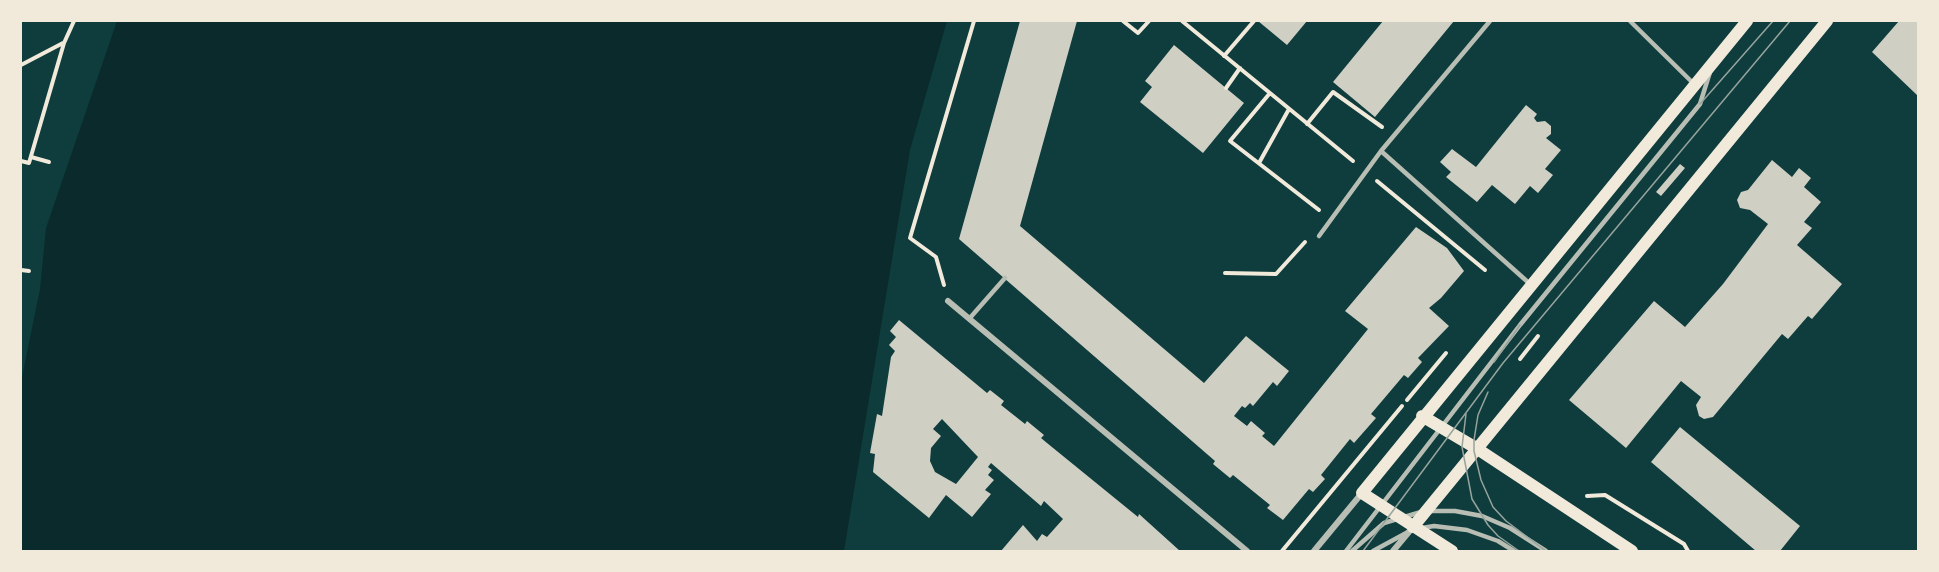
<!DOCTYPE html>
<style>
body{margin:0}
#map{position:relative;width:1939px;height:572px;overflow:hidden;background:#0f3d3e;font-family:"Crimson Pro",serif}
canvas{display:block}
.frame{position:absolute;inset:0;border:22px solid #f1e9da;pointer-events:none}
</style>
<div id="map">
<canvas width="1939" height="572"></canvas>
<div class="frame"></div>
</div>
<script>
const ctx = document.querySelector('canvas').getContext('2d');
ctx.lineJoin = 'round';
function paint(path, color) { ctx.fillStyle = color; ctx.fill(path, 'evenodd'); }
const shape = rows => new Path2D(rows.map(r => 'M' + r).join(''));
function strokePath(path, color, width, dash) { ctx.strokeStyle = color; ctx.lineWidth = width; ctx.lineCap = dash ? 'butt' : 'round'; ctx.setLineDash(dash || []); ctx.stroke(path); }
const water = shape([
 [117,21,947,21,910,150,844,551,21,551,21,382,40,289,46,228]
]);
const building = shape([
 [1020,21,1077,21,1020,226,1204,383,1246,336,1289,371,1277,386,1273,382,1253,406,1250,403,1245,408,1242,406,1234,416,1247,426,1251,421,1265,433,1262,436,1274,446,1368,329,1345,311,1416,227,1447,248,1464,271,1441,298,1429,308,1449,326,1418,358,1422,362,1408,378,1404,375,1371,414,1376,418,1354,443,1350,439,1321,475,1325,479,1313,492,1309,489,1283,520,1267,508,1270,505,1233,475,1230,478,1213,464,1215,461,959,239],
 [1258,21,1307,21,1287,45],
 [1383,21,1454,21,1375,117,1333,82],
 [1899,21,1918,21,1918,96,1872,52],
 [1174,45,1244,103,1203,153,1140,102,1152,87,1145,81],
 [1526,105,1537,114,1534,118,1537,122,1545,121,1551,126,1551,134,1546,138,1561,150,1545,169,1553,175,1538,193,1530,186,1515,204,1492,185,1477,202,1446,177,1451,172,1440,162,1452,149,1476,167],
 [1772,160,1792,177,1799,168,1811,178,1804,187,1821,202,1804,222,1812,228,1797,245,1842,284,1812,319,1808,316,1788,339,1782,334,1713,417,1704,419,1699,416,1696,405,1701,397,1681,381,1626,448,1569,400,1654,301,1685,327,1723,284,1768,224,1750,210,1740,208,1737,200,1741,192,1748,190],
 [1680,164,1685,168,1661,196,1656,192],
 [899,320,987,393,990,390,1004,401,1001,405,1025,424,1027,421,1044,435,1041,438,1047,443,1138,517,1139,514,1180,551,1001,551,1023,525,1037,541,1042,534,1047,537,1063,519,1044,501,1041,506,991,463,988,467,992,470,988,475,994,480,985,490,991,494,972,517,946,495,929,518,873,472,875,454,870,453,877,414,882,416,891,357,895,351,889,345,896,337,890,331],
 [942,419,978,457,956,484,935,472,930,461,931,448,941,436,933,429],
 [1680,427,1800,526,1780,551,1756,551,1651,462]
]);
const path = shape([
 [1123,21,1138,33,1149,21],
 [1182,21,1353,161],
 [1224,56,1254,21],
 [21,65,63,43],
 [1226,88,1240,68],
 [1270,93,1230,141,1319,210],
 [1307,124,1333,92,1382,127],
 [31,157,49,162],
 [21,161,29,163,64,43,74,21],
 [1259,163,1289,109],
 [1377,181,1485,270],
 [21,270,29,271],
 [1225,273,1276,274,1305,242],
 [944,285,936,257,910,238,974,21],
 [1520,359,1538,336],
 [1407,400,1446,353],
 [1587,496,1605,495,1684,544,1688,551],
 [1282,551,1402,406]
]);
const service = shape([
 [1490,21,1381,151,1530,284],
 [1630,21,1695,85],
 [1319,236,1381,151],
 [969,319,1005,278],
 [1429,511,1455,511,1482,516,1510,528,1546,551],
 [1422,528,1434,526,1467,530,1498,541,1514,551],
 [1346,551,1520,325,1700,104,1710,72],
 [1352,551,1384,523,1421,512],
 [1373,551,1408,532]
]);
const minor = shape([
 [948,301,1247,551],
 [1314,551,1362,493],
 [1393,551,1413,527]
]);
const secondary = shape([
 [1422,416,1476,448,1632,551],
 [1413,527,1827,21],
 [1452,551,1362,493,1747,21]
]);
const tram = shape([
 [1700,104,1773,21],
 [1494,362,1520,325],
 [1488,392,1478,415,1474,440,1474,451,1481,480,1493,507,1506,521,1546,551],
 [1466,414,1462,447,1472,499,1488,525,1498,536,1519,551],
 [1363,551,1503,363,1790,21]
]);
paint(water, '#0a2a2b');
paint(building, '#cfcfc3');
strokePath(path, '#f1e9da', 4);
strokePath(service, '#b8beb3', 4.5);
strokePath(minor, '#b8beb3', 6);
strokePath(secondary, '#f1e9da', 12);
strokePath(tram, '#97a49c', 1.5);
</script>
